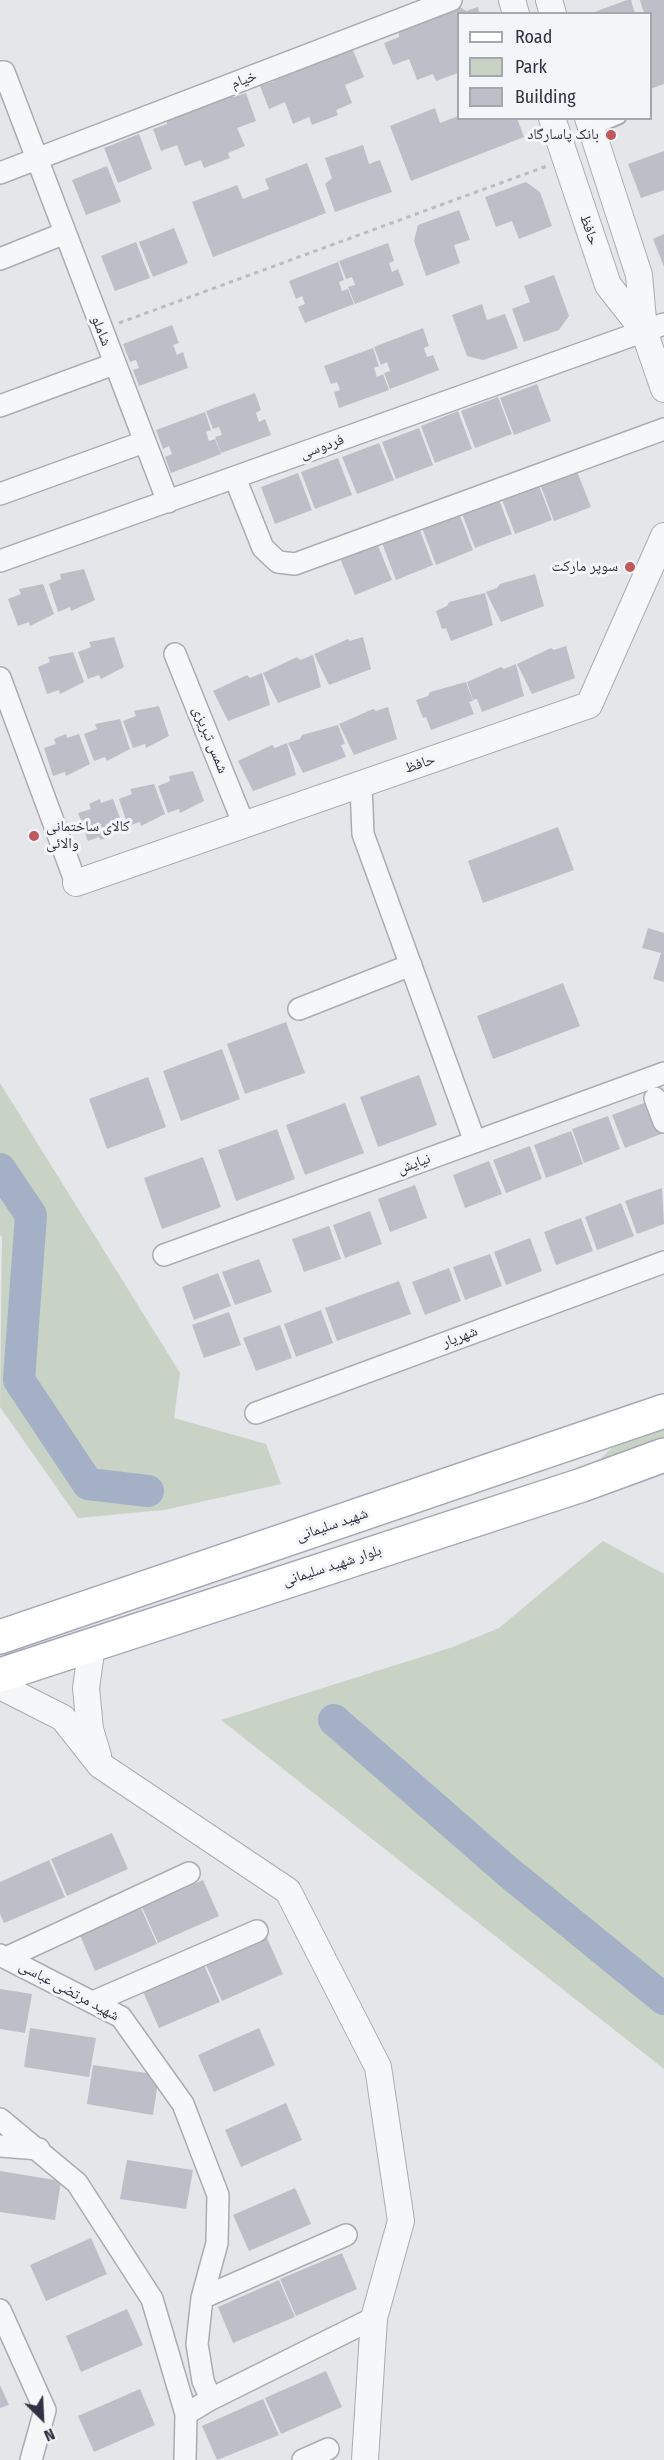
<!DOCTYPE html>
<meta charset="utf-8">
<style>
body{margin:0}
#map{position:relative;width:664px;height:2460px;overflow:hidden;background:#e4e6ea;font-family:"Fira Sans Condensed",sans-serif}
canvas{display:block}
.legend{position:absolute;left:457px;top:12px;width:195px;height:108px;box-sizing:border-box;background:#f4f5f8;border:2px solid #a5a7af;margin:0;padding:8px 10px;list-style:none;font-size:18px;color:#2e3241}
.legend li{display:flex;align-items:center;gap:12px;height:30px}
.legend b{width:30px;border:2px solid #a5a7af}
.north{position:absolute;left:12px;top:2388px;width:60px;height:60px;-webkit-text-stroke:4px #f4f5f8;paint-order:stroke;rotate:156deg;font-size:16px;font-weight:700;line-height:24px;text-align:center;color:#2e3241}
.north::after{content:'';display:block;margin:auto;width:21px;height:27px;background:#2e3241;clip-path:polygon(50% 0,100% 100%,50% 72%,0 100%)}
</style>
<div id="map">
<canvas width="664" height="2460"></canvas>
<ul class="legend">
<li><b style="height:8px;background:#fff"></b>Road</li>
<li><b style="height:16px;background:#c8d3c6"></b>Park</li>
<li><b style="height:16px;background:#bcbfc7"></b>Building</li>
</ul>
<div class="north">N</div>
</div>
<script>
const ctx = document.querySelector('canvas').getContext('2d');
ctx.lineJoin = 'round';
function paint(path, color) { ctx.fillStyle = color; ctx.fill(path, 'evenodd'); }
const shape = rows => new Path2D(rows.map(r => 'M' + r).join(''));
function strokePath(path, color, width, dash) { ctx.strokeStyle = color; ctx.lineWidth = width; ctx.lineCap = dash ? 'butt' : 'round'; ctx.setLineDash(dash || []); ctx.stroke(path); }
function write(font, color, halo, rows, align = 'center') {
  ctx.font = font + ' "Fira Sans Condensed","Noto Naskh Arabic",sans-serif'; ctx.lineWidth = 6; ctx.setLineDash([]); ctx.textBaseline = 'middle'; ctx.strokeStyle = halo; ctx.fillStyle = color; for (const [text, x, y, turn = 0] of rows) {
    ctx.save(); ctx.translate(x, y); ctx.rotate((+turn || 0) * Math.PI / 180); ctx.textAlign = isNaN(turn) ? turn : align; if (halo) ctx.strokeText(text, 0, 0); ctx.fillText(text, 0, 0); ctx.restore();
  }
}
const green = shape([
 [0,1083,180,1373,174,1418,266,1444,281,1484,164,1510,78,1518,0,1407,2,1237,0,1235],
 [664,1425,664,1442,605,1464,601,1458,613,1447],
 [603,1541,664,1574,664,2069,221,1720,453,1647,499,1628]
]);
const river = shape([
 [0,1169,31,1215,19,1380,88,1484,148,1491],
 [334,1720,507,1871,664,1999]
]);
const building = shape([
 [627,0,631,0,635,14,589,14],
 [640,0,664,0,664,84,650,89,650,14,644,14],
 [460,7,466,11,478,7,480,14,458,14,458,73,436,81,433,74,417,80,409,59,393,65,384,43,399,37,399,31],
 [336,50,342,54,353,50,364,77,345,85,352,103,336,110,338,115,312,125,309,117,293,124,285,102,269,109,260,86,275,81,274,74],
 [228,93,234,97,246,93,256,121,237,128,245,146,228,153,230,158,204,168,201,160,185,166,177,145,161,151,153,129,167,124,167,117],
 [435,108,440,123,458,116,458,118,517,118,524,137,411,181,390,126],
 [139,134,152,169,118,183,104,148],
 [363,145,369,164,380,160,392,192,335,212,325,184,332,178,325,158],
 [664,151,664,190,641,198,628,164],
 [307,163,326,213,213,257,192,202,237,185,243,199,269,189,265,179],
 [107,166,121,202,86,215,72,180],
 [526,182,540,192,552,226,519,239,512,221,496,227,485,197],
 [459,210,470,240,454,245,460,263,426,276,414,241,418,225],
 [174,228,188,263,153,277,139,242],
 [664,234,664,267,653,239],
 [136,242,150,278,115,291,101,256],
 [388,243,394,261,389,263,392,272,398,269,404,285,355,304,348,287,355,285,352,277,346,279,339,261],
 [338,262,344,280,339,282,342,291,348,289,354,304,305,323,298,307,305,304,302,296,296,299,289,281],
 [554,275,569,316,559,330,524,342,512,309,530,302,524,286],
 [482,304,487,320,505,314,518,348,483,360,467,356,452,315],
 [172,325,179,343,173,345,177,355,183,352,188,368,139,386,133,370,139,368,136,360,130,362,123,344],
 [423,328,429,346,424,348,427,357,433,355,439,370,390,389,384,373,390,371,387,362,381,365,374,347],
 [373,348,379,366,374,368,377,377,383,374,389,390,339,408,334,392,340,390,337,382,331,384,324,366],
 [537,384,551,421,514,435,500,398],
 [255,393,261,410,256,413,259,422,265,419,271,435,221,453,215,437,222,435,219,427,213,429,206,411],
 [498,397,512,434,475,448,461,411],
 [458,411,472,449,435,463,421,426],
 [205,412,211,430,206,432,209,441,215,439,221,454,171,473,165,457,172,454,169,446,163,449,156,430],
 [419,428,433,465,396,479,382,442],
 [379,443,394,480,357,494,342,457],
 [338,458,352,495,315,509,301,472],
 [576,469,591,507,554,521,540,484],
 [298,473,312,510,275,524,261,487],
 [538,483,552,520,515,534,501,497],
 [498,497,512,534,475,548,461,511],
 [459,513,473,550,436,565,422,528],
 [419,528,433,565,396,580,382,543],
 [377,543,392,580,355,595,340,558],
 [84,569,95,600,71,611,70,607,58,612,49,584,61,579,60,574],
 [535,574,544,606,501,622,486,592,497,588,500,584],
 [43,584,54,614,30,626,29,622,18,626,8,599,21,594,19,589],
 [485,593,493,625,451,641,446,628,442,629,436,611,447,606,449,602],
 [114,637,124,667,101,679,99,675,88,679,78,652,91,647,89,642],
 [363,637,371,669,329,685,314,654,348,639,350,641],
 [566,646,575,678,532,694,517,664,551,648,554,650],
 [73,652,84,682,60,694,59,690,47,694,38,667,50,662,48,657],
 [313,655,321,687,278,703,263,673,297,657,300,660],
 [516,664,524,696,482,712,477,699,473,700,467,682,501,667,504,669],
 [262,673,270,705,228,721,213,691,247,675,250,678],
 [466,682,473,701,469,702,474,714,431,730,426,717,423,718,416,700,428,696,430,692],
 [159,706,169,736,146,748,145,744,133,748,123,721,136,716,134,711],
 [388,707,397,739,354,755,339,724,373,709,376,711],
 [120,719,130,749,107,761,105,757,94,761,84,734,97,729,95,724],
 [338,725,345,744,341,745,346,757,303,773,288,743,300,739,302,735],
 [66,734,67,738,79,734,90,764,66,776,65,772,53,776,44,748,56,744,54,739],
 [287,743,296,775,253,791,238,761,272,745,275,748],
 [193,771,204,801,180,813,179,809,168,813,158,786,170,781,169,776],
 [154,784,165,814,141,826,140,822,128,826,119,799,132,794,130,789],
 [100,799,101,803,113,799,124,829,101,840,99,837,88,841,78,813,91,809,89,804],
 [558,827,574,870,483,903,468,861],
 [648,928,664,933,664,982,653,979,661,953,642,948],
 [563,983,580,1026,493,1059,477,1016],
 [286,1022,305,1073,245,1094,227,1044],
 [222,1049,240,1099,181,1121,163,1071],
 [419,1075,437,1125,378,1147,360,1097],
 [148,1077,166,1127,107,1149,89,1099],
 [649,1101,661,1134,625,1148,612,1115],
 [345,1103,364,1153,305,1175,286,1125],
 [608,1116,620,1149,584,1163,572,1129],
 [277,1129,295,1179,236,1201,218,1150],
 [571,1131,583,1164,546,1178,534,1145],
 [530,1146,542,1179,506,1193,493,1160],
 [203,1157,221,1207,162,1229,144,1178],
 [489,1161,502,1194,465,1208,453,1175],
 [415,1185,427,1218,390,1232,378,1199],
 [662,1188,664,1224,637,1234,625,1201],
 [621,1203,634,1236,597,1250,585,1217],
 [370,1211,382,1244,345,1258,333,1225],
 [581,1218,593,1251,556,1265,544,1232],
 [329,1226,341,1259,304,1272,292,1239],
 [530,1238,542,1271,506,1285,494,1252],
 [490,1254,502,1286,465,1300,453,1267],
 [259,1259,272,1292,235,1305,222,1272],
 [449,1268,461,1301,425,1315,412,1282],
 [218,1273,231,1306,194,1320,182,1287],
 [399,1281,411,1314,337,1341,325,1308],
 [321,1310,333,1343,296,1357,284,1324],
 [229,1312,241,1345,204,1358,192,1325],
 [280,1325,292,1358,256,1371,243,1338],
 [112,1833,128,1869,67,1896,51,1859],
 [49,1860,65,1897,4,1923,0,1914,0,1882],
 [203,1880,219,1916,158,1943,142,1907],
 [141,1908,157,1944,95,1971,80,1935],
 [267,1938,283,1974,222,2001,206,1965],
 [204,1965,220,2002,159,2028,143,1992],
 [0,1989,32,1994,25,2033,0,2029],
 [30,2028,96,2038,89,2077,24,2067],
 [259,2028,275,2065,214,2092,198,2055],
 [93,2065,159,2075,153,2115,87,2104],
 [286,2103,302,2140,241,2167,225,2130],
 [127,2160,193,2170,186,2209,120,2199],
 [0,2171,61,2181,55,2220,0,2212],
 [295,2188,311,2224,249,2251,233,2215],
 [91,2238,107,2274,46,2301,30,2265],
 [342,2253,357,2289,296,2316,280,2279],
 [279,2280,295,2317,233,2343,218,2307],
 [127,2309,143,2345,81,2372,66,2336],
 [326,2371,342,2407,281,2434,265,2398],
 [0,2385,9,2405,0,2408],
 [140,2389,155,2425,94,2452,78,2416],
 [263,2399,279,2435,217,2460,202,2426]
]);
const path = shape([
 [119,323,547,166]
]);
const service = shape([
 [592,130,620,118]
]);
const minor = shape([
 [0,72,4,72,168,502],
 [0,173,451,0],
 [0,259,65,233],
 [0,406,114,364],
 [235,478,263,548,278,562,295,564,664,429],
 [0,494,144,442],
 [0,561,664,324],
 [175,654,244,825],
 [0,678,76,883],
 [361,785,363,834,475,1142],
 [299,1009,411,965],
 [655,1098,664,1122],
 [164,1255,664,1073],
 [256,1413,664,1262],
 [0,1955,121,2017,183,2104,218,2195,217,2243,202,2298,197,2344,203,2381,211,2399,186,2414,185,2460],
 [6,1958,189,1873],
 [93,2002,257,1931],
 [0,2119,77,2183,152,2299,186,2414],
 [0,2146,39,2149],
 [202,2298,346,2235],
 [0,2310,45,2410,31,2460],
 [211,2399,374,2318],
 [303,2460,328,2449]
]);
const tertiary = shape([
 [512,0,516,14],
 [549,0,553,14],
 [552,118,608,285,644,331],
 [588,118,639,275,644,331,664,389],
 [76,883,589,705,664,536],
 [92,1645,86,1688,90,1729,98,1756],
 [0,1686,63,1718,100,1765,288,1891,378,2067,401,2221,374,2318,365,2460]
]);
const primary = shape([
 [0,1637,664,1411],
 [0,1675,582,1485,664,1455]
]);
const markers = [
 [611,135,6,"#c0585c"],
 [630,567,6,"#c0585c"],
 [34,836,6,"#c0585c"]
];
const streetNames = [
 ["خیام",244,80,-21],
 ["حافظ",589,230,71],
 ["شاملو",101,331,69],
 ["فردوسی",322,447,-20],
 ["شمس تبریزی",210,740,68],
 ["حافظ",420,764,-19],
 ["نیایش",414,1164,-20],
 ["شهریار",460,1337,-20],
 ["شهید سلیمانی",332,1525,-19],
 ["بلوار شهید سلیمانی",332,1566,-18],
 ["شهید مرتضی عباسی",69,1991,28]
];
const poiNames = [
 ["بانک پاسارگاد",599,135],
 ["سوپر مارکت",618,567],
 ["کالای ساختمانی",46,827,"left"],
 ["والائی",46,844,"left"]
];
paint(green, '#c8d3c6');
strokePath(river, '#a4b0c6', 32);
paint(building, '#bcbfc7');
strokePath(service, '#aaacb4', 14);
strokePath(minor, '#aaacb4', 24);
strokePath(tertiary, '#aaacb4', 28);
strokePath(primary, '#a5a9b5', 36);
strokePath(path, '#babcc2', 3, [4.5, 4.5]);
strokePath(service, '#f6f7f9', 10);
strokePath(minor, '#f6f7f9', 21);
strokePath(tertiary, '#f6f7f9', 26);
strokePath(primary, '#fff', 33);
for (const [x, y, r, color] of markers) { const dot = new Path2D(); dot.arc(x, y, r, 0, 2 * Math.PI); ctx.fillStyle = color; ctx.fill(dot); strokePath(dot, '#f4f5f8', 2); }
write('15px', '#2e3241', '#f4f5f8', streetNames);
write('15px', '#2e3241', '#f4f5f8', poiNames, 'right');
</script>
